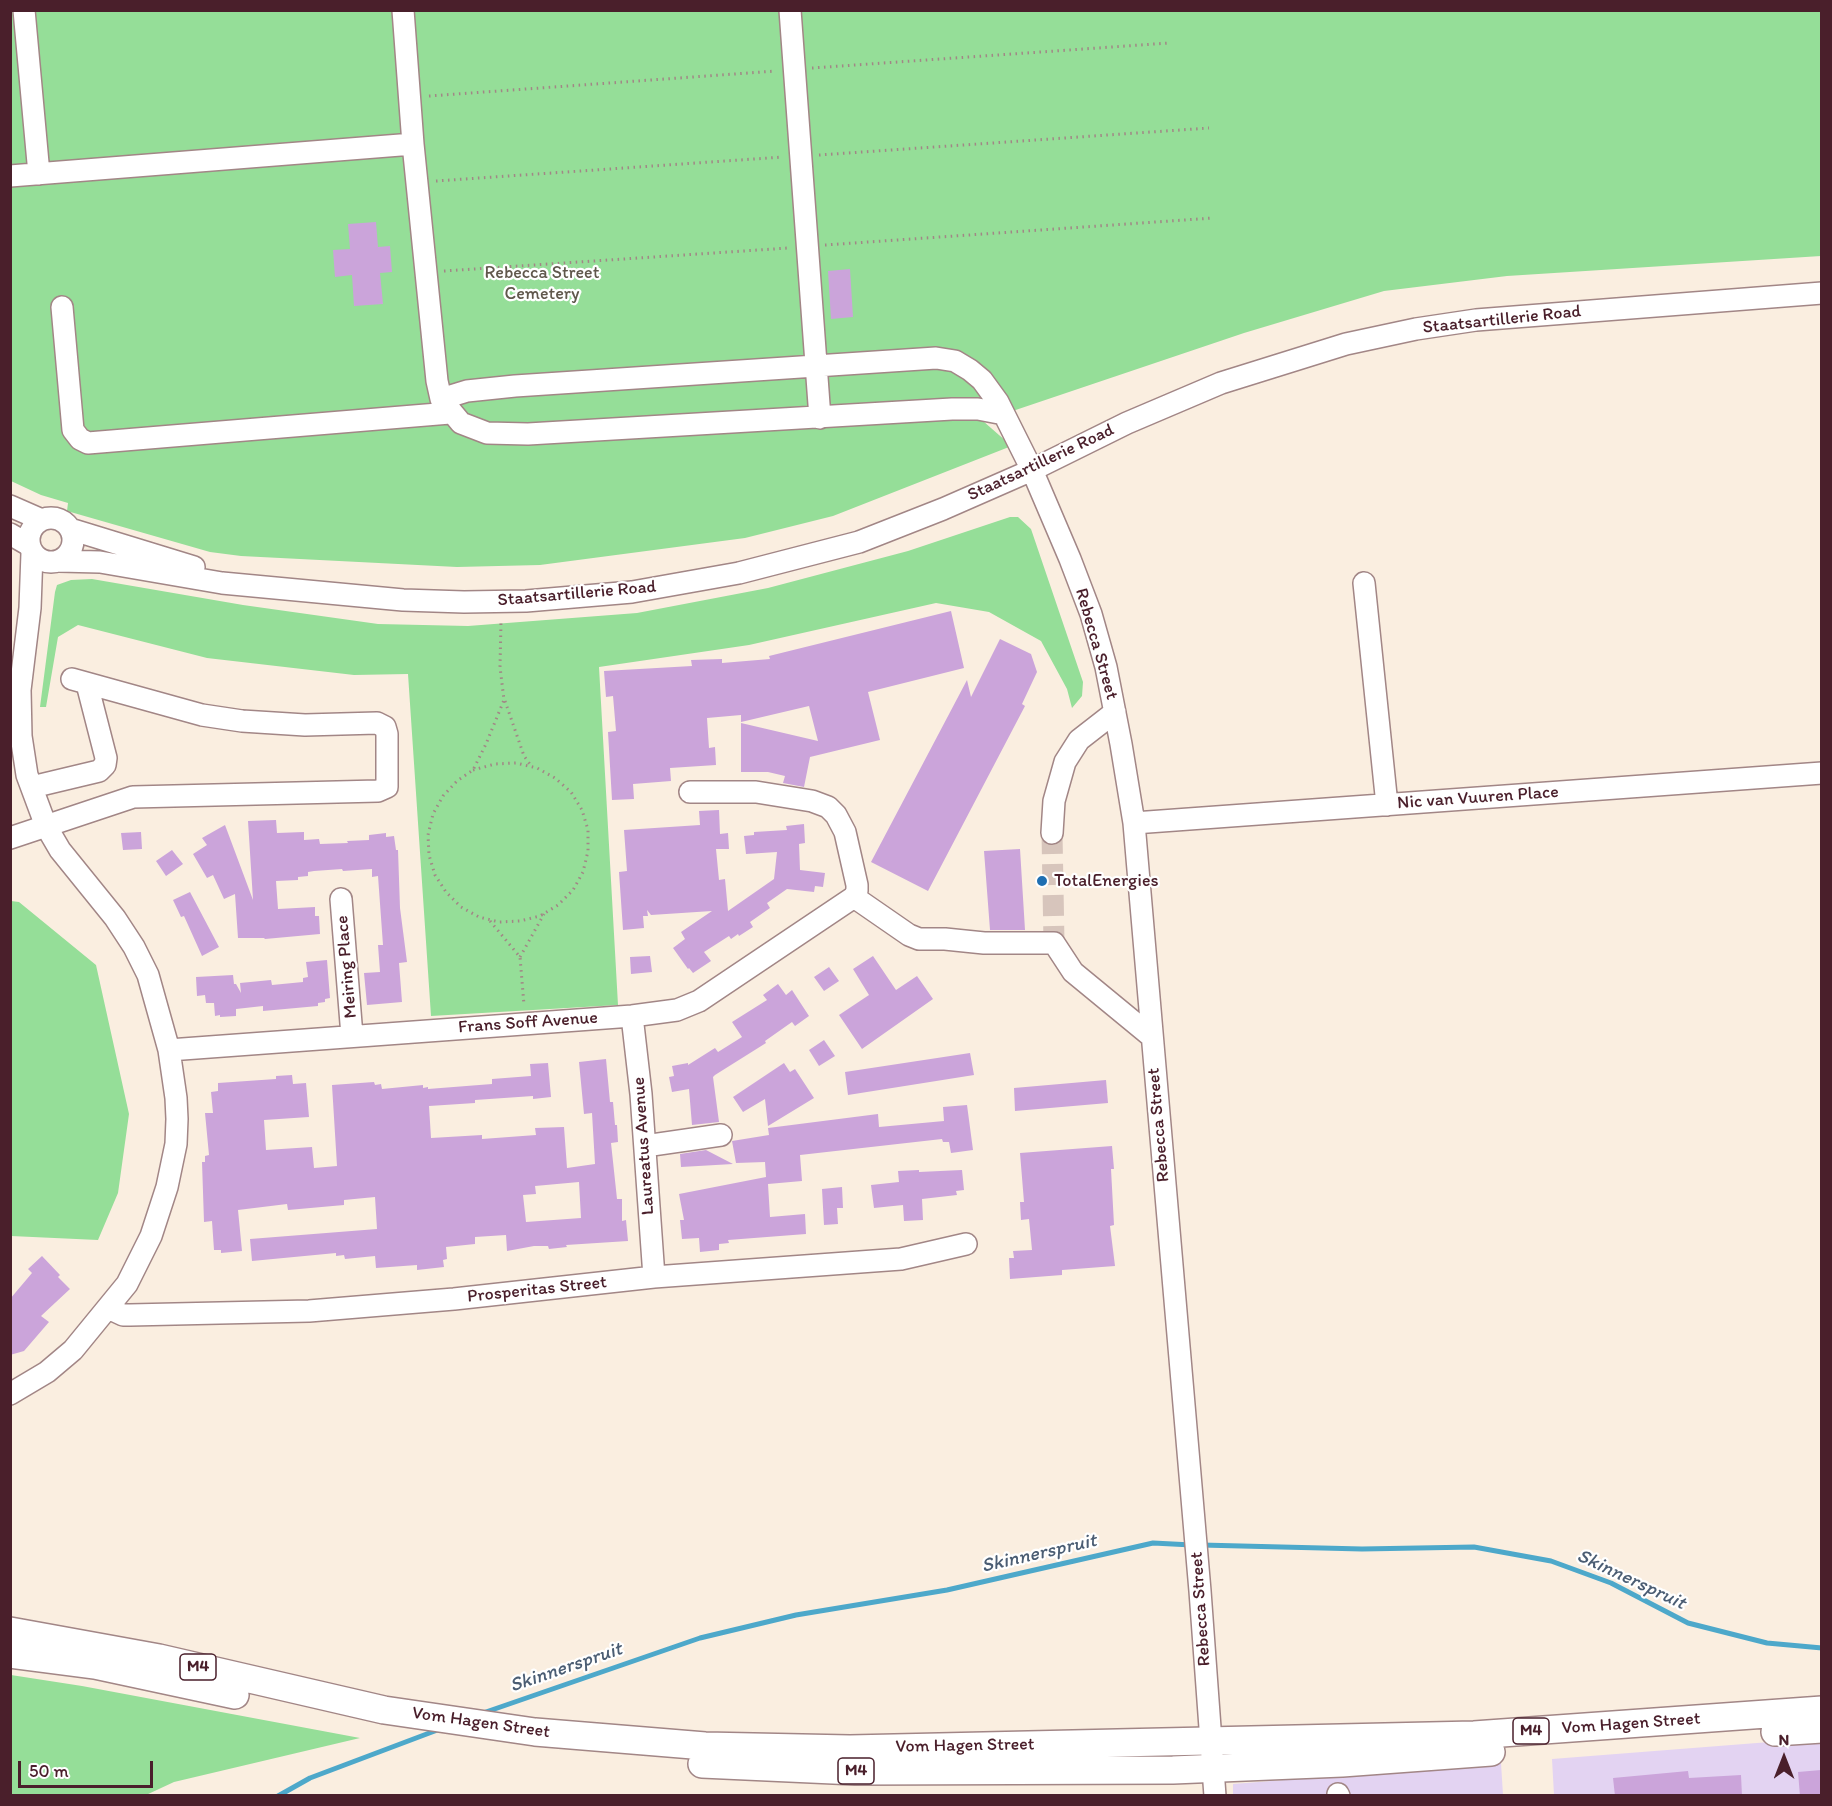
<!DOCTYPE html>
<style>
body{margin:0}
#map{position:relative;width:1832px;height:1806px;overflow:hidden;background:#faeee0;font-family:Itim,sans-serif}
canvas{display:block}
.frame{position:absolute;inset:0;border:12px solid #4a1f2b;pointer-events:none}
.north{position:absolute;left:1754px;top:1728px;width:60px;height:60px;-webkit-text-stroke:4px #fff;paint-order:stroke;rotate:0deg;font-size:16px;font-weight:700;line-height:24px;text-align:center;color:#4a1f2b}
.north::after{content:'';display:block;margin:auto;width:21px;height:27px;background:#4a1f2b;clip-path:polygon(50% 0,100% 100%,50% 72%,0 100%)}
.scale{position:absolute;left:18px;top:1761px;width:135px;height:27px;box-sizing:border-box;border:3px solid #4a1f2b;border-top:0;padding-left:8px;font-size:18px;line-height:21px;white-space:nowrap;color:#4a1f2b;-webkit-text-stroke:4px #fff;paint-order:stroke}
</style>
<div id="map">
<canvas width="1832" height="1806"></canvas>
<div class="frame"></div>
<div class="north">N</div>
<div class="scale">50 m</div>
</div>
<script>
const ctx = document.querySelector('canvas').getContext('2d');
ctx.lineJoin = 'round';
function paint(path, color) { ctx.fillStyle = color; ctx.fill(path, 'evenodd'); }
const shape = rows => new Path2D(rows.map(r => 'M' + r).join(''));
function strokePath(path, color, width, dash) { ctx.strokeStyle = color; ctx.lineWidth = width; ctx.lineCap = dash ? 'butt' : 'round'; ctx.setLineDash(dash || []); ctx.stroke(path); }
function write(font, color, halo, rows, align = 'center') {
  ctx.font = font + ' Itim,sans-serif'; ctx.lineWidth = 4.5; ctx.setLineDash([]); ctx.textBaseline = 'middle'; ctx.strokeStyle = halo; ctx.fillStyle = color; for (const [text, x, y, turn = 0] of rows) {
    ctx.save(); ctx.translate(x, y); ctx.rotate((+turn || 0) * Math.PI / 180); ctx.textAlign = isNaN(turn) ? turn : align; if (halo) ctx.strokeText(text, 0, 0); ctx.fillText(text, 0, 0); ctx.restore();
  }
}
const built = shape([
 [1821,1738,1821,1795,1554,1795,1552,1759],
 [1501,1763,1503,1795,1233,1796,1233,1784]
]);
const green = shape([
 [11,11,1821,11,1821,256,1507,276,1384,291,1244,333,983,421,1007,442,1009,447,833,516,745,538,540,565,457,567,241,556,210,552,67,511,68,503,41,495,11,481],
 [1010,517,1018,517,1031,529,1083,682,1082,696,1072,708,1067,689,1041,641,989,612,936,603,749,645,599,667,618,1005,431,1016,408,674,354,675,207,658,78,625,58,637,46,707,40,707,55,592,57,585,71,580,92,579,243,605,378,624,468,626,637,613,768,588,908,551],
 [11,901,19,902,96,965,129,1114,118,1193,98,1240,11,1236],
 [11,1675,82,1686,360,1738,174,1782,146,1795,11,1795]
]);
const stream = shape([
 [1201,1545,1362,1549,1474,1547,1551,1561,1611,1583,1688,1623,1767,1643,1822,1648],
 [483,1713,700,1638,796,1615,947,1590,1153,1543,1192,1545],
 [278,1796,310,1778,440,1729]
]);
const building = shape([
 [376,222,378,247,390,246,392,272,380,273,383,304,354,306,352,275,335,277,333,250,350,249,348,224],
 [850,269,853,317,831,319,828,271],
 [951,611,964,668,868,692,880,740,810,757,804,787,783,783,785,776,768,772,741,772,741,723,818,741,809,706,741,722,741,715,707,718,709,748,715,747,716,765,670,768,671,781,633,784,634,799,612,800,608,732,616,731,613,696,606,697,604,671,692,666,691,660,722,659,722,663,770,659,769,656],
 [1000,639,1031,654,1037,672,1022,704,1025,706,928,891,871,862,967,680,971,697],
 [719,810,720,834,728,833,729,849,716,849,719,880,725,879,728,911,774,879,777,852,746,854,744,836,754,835,754,832,787,830,786,826,804,824,805,843,799,844,800,870,825,873,823,887,815,886,814,892,787,889,767,903,770,908,750,922,753,927,739,936,738,934,731,939,729,936,704,952,711,961,693,973,689,968,688,969,673,948,685,939,681,932,712,911,651,915,647,910,648,916,643,916,644,928,623,930,619,872,627,871,624,830,700,825,699,811],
 [276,820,277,833,304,832,304,840,319,839,320,844,348,843,347,841,369,840,369,835,386,833,386,837,394,836,396,850,398,850,400,908,407,962,399,963,402,1002,367,1005,364,973,380,972,378,945,383,945,378,876,372,877,372,869,343,871,342,869,314,871,308,872,308,876,298,877,298,880,276,881,278,909,315,907,315,916,319,916,320,934,265,939,264,938,238,938,235,894,224,899,213,875,207,878,193,854,207,845,202,838,225,825,253,900,248,821],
 [141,832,142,849,123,850,121,833],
 [1020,849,1025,930,990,930,984,851],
 [172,850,183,864,166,876,156,861],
 [190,892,219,947,202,956,184,916,181,917,173,900],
 [650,956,652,972,631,974,630,957],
 [873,956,896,990,917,976,933,999,862,1049,839,1015,869,995,853,969],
 [327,960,330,998,325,999,325,1002,318,1003,318,1006,263,1011,263,1006,236,1009,236,1016,220,1017,220,1015,215,1016,214,1003,206,1003,205,995,197,996,196,977,233,975,234,984,236,984,241,993,240,983,271,980,272,985,303,982,303,978,308,977,306,962],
 [829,967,839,981,824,991,814,977],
 [778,984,786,995,792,990,809,1016,795,1026,792,1022,765,1041,766,1043,715,1075,713,1077,719,1122,692,1125,689,1089,672,1092,669,1077,674,1076,672,1066,688,1063,688,1065,715,1048,718,1052,742,1037,732,1022,767,1000,763,995],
 [824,1040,835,1056,819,1066,809,1050],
 [970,1053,974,1075,848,1095,845,1072],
 [606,1059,610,1102,613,1102,615,1125,617,1125,618,1142,611,1143,617,1199,622,1199,622,1221,626,1220,628,1241,566,1245,567,1247,549,1249,548,1246,534,1246,507,1251,506,1235,475,1237,475,1244,446,1247,447,1259,443,1260,444,1267,417,1270,417,1265,376,1268,375,1256,345,1259,344,1255,336,1256,336,1253,252,1261,250,1239,377,1229,375,1197,344,1200,344,1205,288,1210,287,1204,238,1210,242,1251,221,1253,221,1250,214,1250,212,1221,204,1222,202,1162,205,1162,205,1156,209,1155,205,1113,213,1113,211,1092,218,1091,218,1083,276,1079,276,1076,292,1075,293,1084,306,1083,309,1117,264,1120,266,1150,312,1147,314,1168,337,1166,332,1085,374,1082,375,1085,381,1084,382,1089,423,1085,423,1088,428,1087,428,1089,492,1084,492,1079,531,1076,530,1064,548,1063,551,1097,533,1099,533,1096,475,1100,475,1103,429,1106,431,1138,482,1135,482,1139,536,1135,535,1128,564,1127,567,1168,595,1164,592,1113,584,1114,579,1062],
 [579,1182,581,1218,526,1222,523,1195,536,1194,535,1186],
 [784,1063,790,1072,795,1069,814,1098,768,1126,765,1099,743,1112,733,1097],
 [1106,1080,1108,1103,1015,1111,1014,1088],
 [967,1105,973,1150,951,1153,949,1142,943,1142,942,1139,800,1155,802,1181,768,1184,770,1217,805,1214,806,1234,728,1240,729,1243,719,1244,719,1250,700,1252,699,1238,682,1239,680,1220,684,1220,679,1194,766,1177,765,1162,736,1163,732,1141,769,1135,768,1128,878,1114,879,1127,944,1121,943,1107],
 [1112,1146,1114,1169,1111,1169,1114,1225,1110,1226,1115,1266,1062,1270,1062,1275,1010,1279,1009,1258,1014,1258,1013,1251,1032,1250,1029,1219,1021,1220,1020,1202,1024,1202,1020,1153],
 [706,1150,733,1164,681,1167,680,1154],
 [919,1170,919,1172,962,1170,964,1190,956,1191,957,1195,922,1199,923,1220,904,1221,903,1205,874,1208,871,1185,899,1182,898,1171],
 [842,1187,843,1208,837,1208,838,1224,824,1225,822,1189],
 [42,1256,60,1275,58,1277,70,1289,41,1316,49,1322,24,1351,10,1355,10,1299,32,1273,28,1269],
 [1821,1770,1821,1796,1800,1796,1798,1772],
 [1688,1771,1689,1778,1741,1775,1742,1796,1615,1796,1613,1778]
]);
const minorTunnel = shape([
 [1052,833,1054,943]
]);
const path = shape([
 [812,68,1169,43],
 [429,96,776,71],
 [819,155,1209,128],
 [436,181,783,157],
 [825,245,1213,218],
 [444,271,788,248],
 [505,701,524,756,532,767],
 [473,770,495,764,516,763,537,768,555,778,571,792,582,810,588,830,588,851,583,872,573,890,558,905,540,916,520,921,499,922,479,917,461,907,446,892,435,875,429,855,428,835,433,814,443,796,457,781,473,770,486,744,504,700,500,667,501,621],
 [490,921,520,957,524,1005],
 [520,957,544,914]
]);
const minor = shape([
 [24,10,39,174],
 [790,10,820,418],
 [413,144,437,381,441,399,461,423,487,433,528,434,952,409,978,409,1004,414],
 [10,176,413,144,403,10],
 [62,307,73,430,80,439,88,443,450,413],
 [441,399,467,391,515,386,936,358,955,361,970,370,982,380,998,402,1032,470,1070,559,1091,614,1106,667,1121,744,1134,823,1200,1591,1215,1796],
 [10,506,42,520],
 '29 540a22 22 0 1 1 44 0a22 22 0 1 1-44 0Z',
 [70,529,194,567],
 [10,534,29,545],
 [59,561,100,562,222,583,403,600,464,602,526,601,632,592,739,573,859,542,943,509,1032,470,1127,423,1221,383,1346,344,1416,329,1476,320,1822,293],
 [1364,583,1387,805],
 [32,787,99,771,105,765,106,758,87,684],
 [1134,823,1822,773],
 [1052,833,1054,801,1065,762,1079,740,1115,712],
 [10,838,133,797,378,791,387,787,387,734,385,727,377,723,305,725,242,721,202,715,72,679],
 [854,897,909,935,919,939,945,939,984,943,1054,943,1073,972,1152,1037],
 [341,899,352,1036],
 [632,1016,641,1094,654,1277],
 [169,1050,632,1016,677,1010,699,1001,854,897,857,891,857,885,845,832,836,815,828,807,812,801,756,792,690,792],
 [645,1146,721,1135],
 [108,1308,123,1315,130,1315,309,1311,454,1299,654,1277,901,1259,966,1244],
 [10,1394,47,1372,73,1350,127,1284,151,1236,167,1187,176,1144,177,1119,176,1098,169,1050,148,975,134,947,115,918,60,850,46,826,27,775,21,736,20,690,30,608,32,553],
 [1338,1794,1339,1796]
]);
const major = shape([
 [10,1631,159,1658,384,1710,535,1732,705,1746,850,1749,1474,1735,1822,1710],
 [10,1654,95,1665,235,1695],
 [1775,1732,1822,1729],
 [702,1764,855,1771,1173,1770,1342,1763,1491,1752]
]);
const markers = [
 [1042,881,6,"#1f6fb2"]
];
const shields = [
 [198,1667,36],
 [1531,1731,36],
 [856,1771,36]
];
const shieldNames = [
 ["M4",198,1667],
 ["M4",1531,1731],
 ["M4",856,1771]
];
const parkNames = [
 ["Rebecca Street",542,273],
 ["Cemetery",542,294]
];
const streetNames = [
 ["Staatsartillerie Road",1502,320,-6],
 ["Staatsartillerie Road",1041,463,-25],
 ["Staatsartillerie Road",577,594,-5],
 ["Rebecca Street",1096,644,74],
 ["Nic van Vuuren Place",1478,798,-4],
 ["Meiring Place",347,967,-95],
 ["Frans Soff Avenue",528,1023,-4],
 ["Rebecca Street",1159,1125,-95],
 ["Laureatus Avenue",644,1146,-94],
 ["Prosperitas Street",537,1290,-6],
 ["Rebecca Street",1201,1609,-94],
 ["Vom Hagen Street",481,1723,8],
 ["Vom Hagen Street",1631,1724,-4],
 ["Vom Hagen Street",965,1746,-1]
];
const poiNames = [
 ["TotalEnergies",1054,881]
];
const waterNames = [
 ["Skinnerspruit",1039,1554,-13],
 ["Skinnerspruit",1631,1580,25],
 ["Skinnerspruit",566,1668,-19]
];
paint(built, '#e3d3f2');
paint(green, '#95de98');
strokePath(stream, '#4da8ca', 5);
paint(building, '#cba4da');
strokePath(minorTunnel, '#d7c5bc', 21, [21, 10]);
strokePath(minor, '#a28686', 24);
strokePath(major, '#a28686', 30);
strokePath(path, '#a28686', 3, [1.5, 4.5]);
strokePath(minor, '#fff', 21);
strokePath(major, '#fff', 27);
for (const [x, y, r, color] of markers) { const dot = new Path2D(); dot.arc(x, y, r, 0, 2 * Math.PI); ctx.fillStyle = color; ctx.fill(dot); strokePath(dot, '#fff', 2); }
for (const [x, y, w] of shields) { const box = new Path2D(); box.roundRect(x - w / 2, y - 13, w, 26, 4.5); ctx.fillStyle = '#fff'; ctx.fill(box); strokePath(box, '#4a1f2b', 1.5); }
write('bold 16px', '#4a1f2b', null, shieldNames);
write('18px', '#60584c', '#fff', parkNames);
write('18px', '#4a1f2b', '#fff', streetNames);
write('18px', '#4a1f2b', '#fff', poiNames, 'left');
write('italic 20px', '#4b5d73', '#fff', waterNames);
</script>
